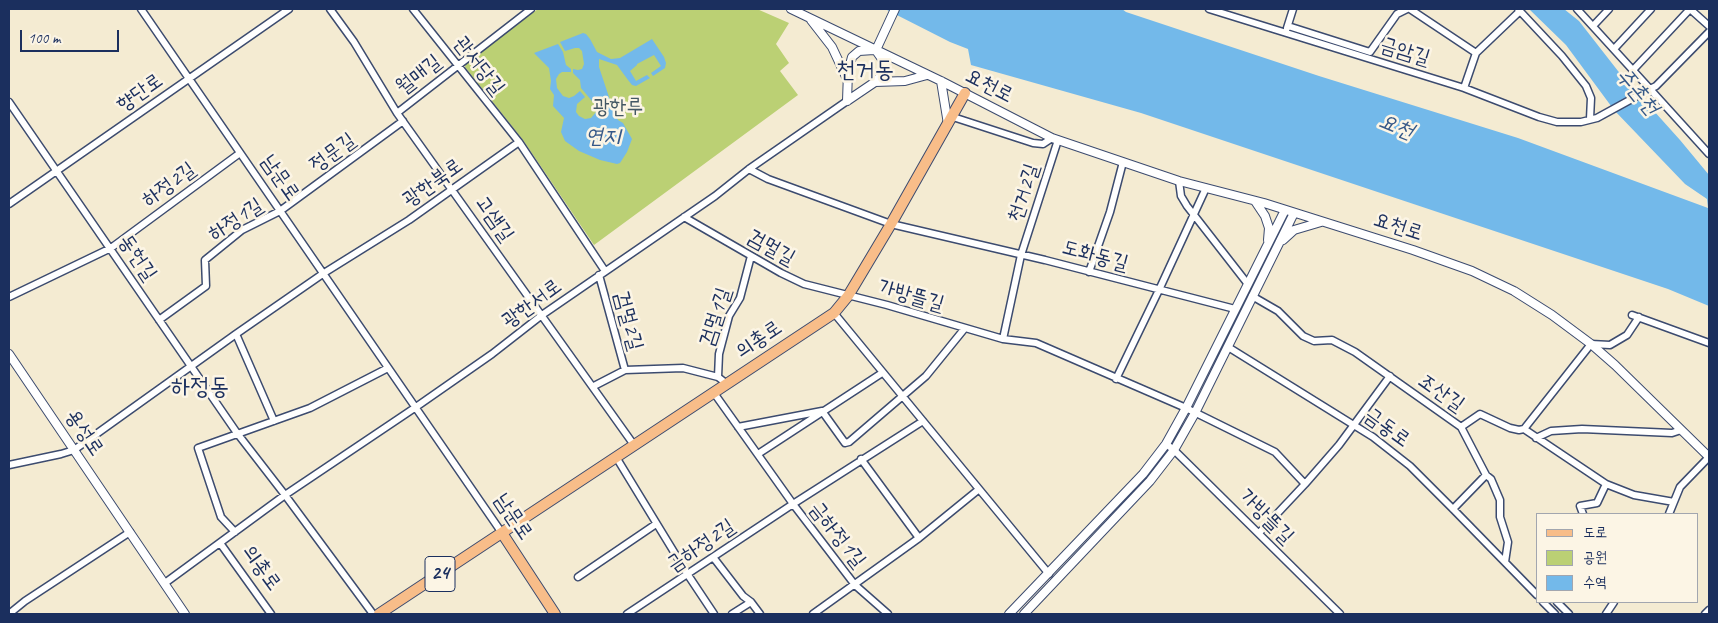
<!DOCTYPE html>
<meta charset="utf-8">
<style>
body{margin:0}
#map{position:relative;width:1718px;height:623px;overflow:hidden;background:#f4ebd2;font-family:Caveat,"Poor Story",sans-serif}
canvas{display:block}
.frame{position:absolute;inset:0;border:10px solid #1b2f5e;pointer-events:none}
.legend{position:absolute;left:1536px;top:513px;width:162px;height:90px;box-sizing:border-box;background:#fcf5e5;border:1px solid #a2a6af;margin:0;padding:6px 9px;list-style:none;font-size:15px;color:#1b2f5e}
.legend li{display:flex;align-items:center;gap:10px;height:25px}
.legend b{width:25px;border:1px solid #a2a6af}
.scale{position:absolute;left:20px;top:30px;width:99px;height:22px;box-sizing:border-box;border:2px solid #1b2f5e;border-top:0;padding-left:6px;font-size:15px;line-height:18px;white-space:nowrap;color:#1b2f5e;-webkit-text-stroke:4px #fcf5e5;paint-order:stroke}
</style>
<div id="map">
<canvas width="1718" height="623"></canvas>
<div class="frame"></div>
<ul class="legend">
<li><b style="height:6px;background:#f8bd89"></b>도로</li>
<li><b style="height:14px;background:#bbd074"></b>공원</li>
<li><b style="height:14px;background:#73b9ea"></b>수역</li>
</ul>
<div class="scale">100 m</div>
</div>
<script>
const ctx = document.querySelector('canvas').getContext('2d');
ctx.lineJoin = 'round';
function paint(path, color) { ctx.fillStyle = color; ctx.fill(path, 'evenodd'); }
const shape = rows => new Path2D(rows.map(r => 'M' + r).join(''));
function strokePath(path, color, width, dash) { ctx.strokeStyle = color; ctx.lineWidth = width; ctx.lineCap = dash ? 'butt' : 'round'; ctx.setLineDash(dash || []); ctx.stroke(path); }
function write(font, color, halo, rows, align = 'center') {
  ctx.font = font + ' Caveat,"Poor Story",sans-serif'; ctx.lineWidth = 5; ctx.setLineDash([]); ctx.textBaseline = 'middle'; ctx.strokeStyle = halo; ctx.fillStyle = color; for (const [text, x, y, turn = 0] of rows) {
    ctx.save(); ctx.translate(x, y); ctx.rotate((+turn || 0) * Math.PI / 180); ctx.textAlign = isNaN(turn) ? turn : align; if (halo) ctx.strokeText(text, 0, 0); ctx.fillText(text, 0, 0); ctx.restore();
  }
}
const green = shape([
 [538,9,757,9,789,23,776,44,789,63,780,71,798,95,594,245,523,140,465,67,466,63]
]);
const water = shape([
 [885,9,1122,9,1126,12,1319,76,1518,138,1708,208,1707,199,1685,184,1614,110,1566,45,1529,9,1564,9,1579,21,1618,71,1680,140,1709,175,1709,306,1668,289,1141,113,971,65,968,49,950,42],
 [583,33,586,34,590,39,597,52,611,59,620,58,652,39,664,57,666,63,665,68,653,76,651,73,661,66,654,55,637,64,637,65,630,71,636,81,647,75,650,78,636,86,632,85,628,80,617,65,599,59,599,67,615,115,618,120,623,123,632,139,627,152,620,163,617,164,600,160,579,151,565,141,561,132,564,118,553,106,554,95,550,89,551,81,549,68,534,53,558,44,563,52,566,65,571,69,571,72,562,72,559,74,556,79,557,88,563,96,569,98,574,96,580,91,585,97,577,104,576,112,579,116,585,119,591,118,596,112,597,107,581,88,580,80,573,73,573,69,578,70,582,69,584,64,582,51,579,48,575,48,565,51,560,42]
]);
const minor = shape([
 [141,9,502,533],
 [330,9,354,42,397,113,634,445],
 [413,9,519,142],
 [1209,9,1464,88,1539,117,1557,122,1581,122,1597,118,1650,89,1709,154],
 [1410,9,1476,53],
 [1518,9,1562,56,1586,86,1591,98,1590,119],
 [1577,9,1650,89,1656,86,1709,32],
 [1690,9,1709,26],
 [1288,26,1370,52,1397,14,1407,9],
 [1593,26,1609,9],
 [1287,28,1293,9],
 [1614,49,1651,9],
 [1633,70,1690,9],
 [1464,88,1476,53,1520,11],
 [9,102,237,433,285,495,373,614],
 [397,113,531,9],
 [953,117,1033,143,1043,144,1052,138],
 [749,169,768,179,891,224,1045,260,1235,309],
 [1179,181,1181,196,1187,206,1247,283],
 [9,204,289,9],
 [684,217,781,273,804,284,887,305,1003,339,1036,343,1186,408,1275,452,1305,484],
 [1089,272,1110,212,1123,162],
 [599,275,625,370],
 [1252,296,1278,311,1303,336,1314,341,1332,340,1355,352,1461,427,1486,475,1491,479,1500,500,1500,517,1508,542,1505,562],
 [9,297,111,248,240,153],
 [834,313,1049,574],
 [1632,315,1709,343],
 [159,320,206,286,205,260,242,230,280,211,403,121],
 [236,334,274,421],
 [1003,339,1021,255,1058,140],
 [1228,347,1373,437,1410,466,1453,509,1537,595],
 [1116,379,1159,290,1206,188],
 [727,384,718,377,719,354,729,316,740,298,751,256],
 [594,386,625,370,683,368,718,377],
 [714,393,793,504,855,585,888,614],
 [738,427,822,411,845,443,849,442,926,376,965,328],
 [1461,427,1480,414,1510,428,1519,430,1524,429,1606,484,1634,495,1674,502],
 [1524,429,1591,344,1610,345,1627,335,1639,317],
 [1536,438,1551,431,1582,429,1672,433,1681,430],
 [1166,444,1174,450,1340,614],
 [758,454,882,373],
 [616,457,688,575,714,614],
 [861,459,919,538],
 [9,465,61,454,74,450,236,334,324,273,409,220,519,142,605,271],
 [1453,509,1486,475],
 [1583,514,1580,506,1597,503,1606,484],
 [1669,514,1680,487,1709,457],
 [235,532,221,517,198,448,310,408,388,368],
 [1259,533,1305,484,1339,445,1390,376],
 [220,543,271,614],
 [713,557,743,596,751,602,760,614],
 [578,577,656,524],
 [165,583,285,495,416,407,492,354,542,315,715,196,749,169,847,101],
 [1543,602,1555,614],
 [1557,602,1569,614],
 [9,614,25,601,130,532],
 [627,614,793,504,923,421],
 [732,614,751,602],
 [813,614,919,538,978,490],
 [1606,614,1614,602],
 [1705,614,1709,610]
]);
const tertiary = shape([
 [791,9,941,81,1052,138,1179,181,1264,203,1413,250,1472,271,1514,291,1552,315,1591,344,1615,365,1709,457],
 [811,20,832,47,847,79],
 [876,50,895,9],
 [941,81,948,124],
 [875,82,905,81,927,75],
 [847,101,875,82,885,70,884,62,877,52],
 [847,101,848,72,852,57,859,51,874,50],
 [1255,201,1265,216,1269,228,1268,240],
 [1283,240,1294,230,1321,222],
 [9,354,185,614],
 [1009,614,1143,474,1166,444,1186,408,1285,210],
 [1024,614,1150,481,1174,450,1195,413,1294,213]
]);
const primary = shape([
 [502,533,555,614],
 [379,614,834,313,848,296,891,224,965,93]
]);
const shields = [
 [440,574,30]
];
const shieldNames = [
 ["24",440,574]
];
const streetNames = [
 ["금암길",1405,52,17],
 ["관서당길",479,66,52],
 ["월매길",419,75,-38],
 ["요천로",989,86,27],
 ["향단로",140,93,-35],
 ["정문길",333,153,-36],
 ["남문로",280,178,55],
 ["광한북로",433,183,-35],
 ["하정2길",169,185,-36],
 ["천거2길",1024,193,-72],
 ["고샘길",494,219,55],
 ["하정1길",236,220,-33],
 ["요천로",1398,227,18],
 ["검멀길",771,248,29],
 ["도화동길",1095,256,15],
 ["동헌길",137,258,56],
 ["가방뜰길",911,296,16],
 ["광한서로",532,304,-36],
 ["검멀1길",716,317,-72],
 ["검멀2길",628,321,75],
 ["의총로",759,340,-34],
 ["조산길",1441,393,35],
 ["금동로",1387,428,36],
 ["용성로",84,433,56],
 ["남문로",513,517,56],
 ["가방뜰길",1266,517,45],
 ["금하정1길",837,535,52],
 ["금하정2길",701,546,-34],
 ["의총로",261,568,54]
];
const parkNames = [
 ["광한루",618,107]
];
const waterNames = [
 ["주촌천",1637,92,50],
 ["요천",1396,127,22],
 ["연지",603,137]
];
const quarterNames = [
 ["천거동",865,71],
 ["하정동",200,388]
];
paint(green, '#bbd074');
paint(water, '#73b9ea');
strokePath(minor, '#3c4b6f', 9);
strokePath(tertiary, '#3c4b6f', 10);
strokePath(primary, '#3c4b6f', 12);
strokePath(minor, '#fff', 6);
strokePath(tertiary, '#fff', 8);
strokePath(primary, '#f8bd89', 10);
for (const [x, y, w] of shields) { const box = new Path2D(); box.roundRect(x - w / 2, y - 17.5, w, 35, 4); ctx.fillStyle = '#fcf5e5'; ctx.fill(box); strokePath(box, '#1b2f5e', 1); }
write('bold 20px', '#1b2f5e', null, shieldNames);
write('21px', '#1b2f5e', '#fcf5e5', streetNames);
write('21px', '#435764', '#fcf5e5', parkNames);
write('italic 22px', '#355888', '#fcf5e5', waterNames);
write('24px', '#1b2f5e', '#fcf5e5', quarterNames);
</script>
